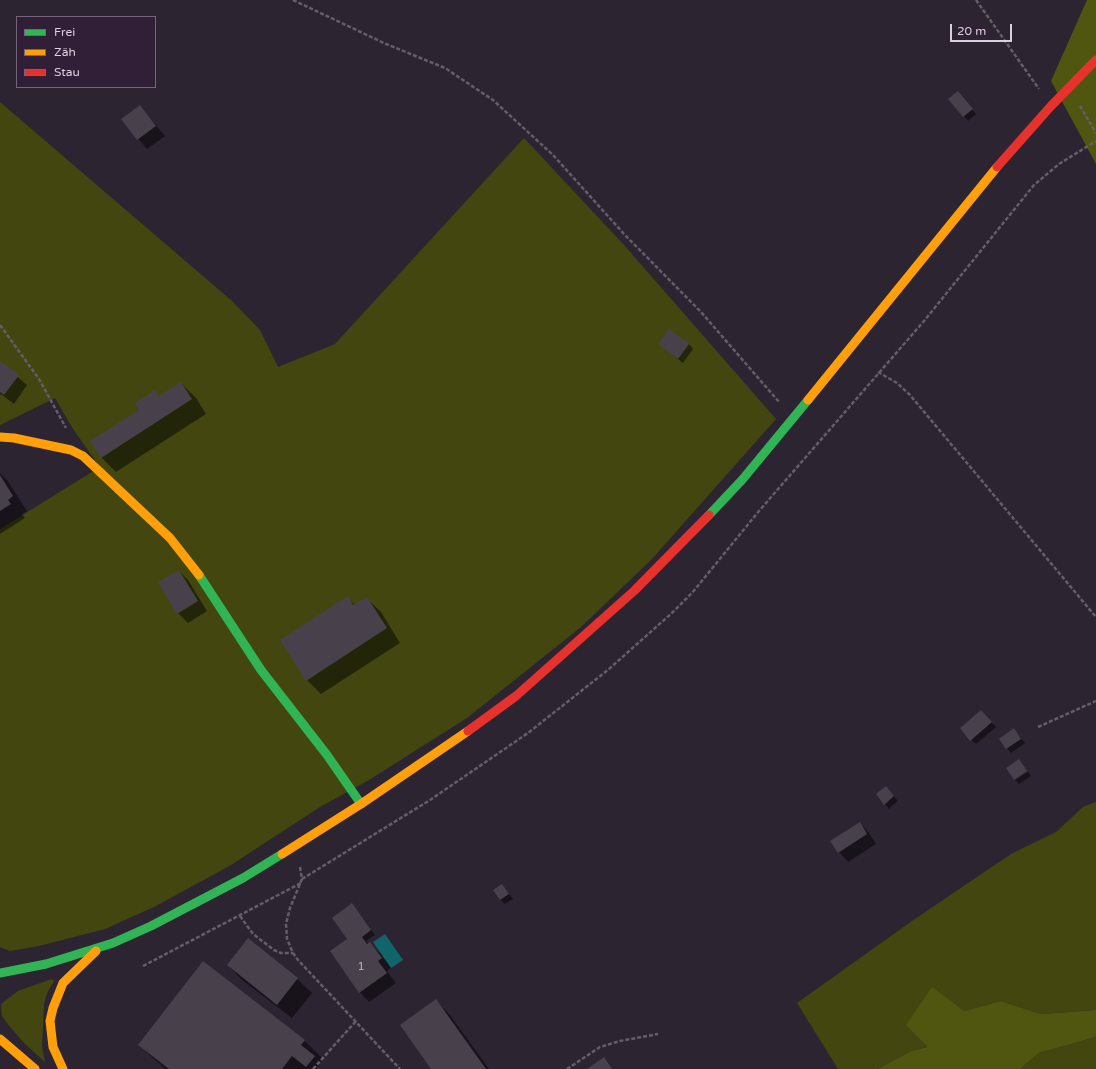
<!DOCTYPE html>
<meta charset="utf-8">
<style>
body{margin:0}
#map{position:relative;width:1096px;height:1069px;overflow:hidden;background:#2d2431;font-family:"Varela Round",sans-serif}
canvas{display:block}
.legend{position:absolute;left:16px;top:16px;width:140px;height:72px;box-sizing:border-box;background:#301f36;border:1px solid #74657a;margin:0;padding:5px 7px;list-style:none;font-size:12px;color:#dbcfdf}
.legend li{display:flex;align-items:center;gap:8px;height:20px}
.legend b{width:20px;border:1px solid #74657a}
.scale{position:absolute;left:950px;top:24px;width:62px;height:18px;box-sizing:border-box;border:2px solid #dbcfdf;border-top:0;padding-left:5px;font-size:12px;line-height:14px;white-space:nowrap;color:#dbcfdf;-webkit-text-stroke:3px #301f36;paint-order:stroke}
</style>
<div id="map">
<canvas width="1096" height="1069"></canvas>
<ul class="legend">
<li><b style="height:5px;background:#30b455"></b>Frei</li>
<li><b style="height:5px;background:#ff9f0a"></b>Zäh</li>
<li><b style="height:5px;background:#e5322d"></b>Stau</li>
</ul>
<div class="scale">20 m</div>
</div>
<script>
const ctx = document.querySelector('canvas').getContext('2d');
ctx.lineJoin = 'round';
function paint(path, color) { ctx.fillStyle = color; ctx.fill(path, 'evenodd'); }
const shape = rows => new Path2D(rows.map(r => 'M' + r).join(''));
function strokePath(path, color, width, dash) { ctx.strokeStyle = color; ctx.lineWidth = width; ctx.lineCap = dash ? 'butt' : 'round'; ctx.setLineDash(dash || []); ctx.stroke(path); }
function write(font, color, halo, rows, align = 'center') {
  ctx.font = font + ' "Varela Round",sans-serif'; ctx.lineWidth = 3; ctx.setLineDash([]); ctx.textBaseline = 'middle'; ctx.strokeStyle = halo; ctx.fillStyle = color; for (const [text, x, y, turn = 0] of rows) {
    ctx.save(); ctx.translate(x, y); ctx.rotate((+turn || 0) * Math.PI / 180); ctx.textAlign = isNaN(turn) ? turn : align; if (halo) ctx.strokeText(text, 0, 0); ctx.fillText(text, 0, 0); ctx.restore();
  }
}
const green = shape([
 [0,102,232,301,260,330,278,367,335,344,524,138,624,245,776,419,651,560,581,627,467,718,369,780,320,807,231,865,156,906,105,929,39,946,10,951,0,947,0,529,100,467,73,429,55,398,0,425],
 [1096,802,1096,1010,1041,1014,1001,1001,964,1011,928,1047,911,1051,878,1069,838,1069,797,1003,912,921,1011,854,1056,832,1083,807],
 [52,979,54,981,47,993,44,1004,42,1048,45,1062,24,1043,7,1023,2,1016,1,1004,18,991],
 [1096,1037,1096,1069,1020,1069,1039,1053]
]);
const forest = shape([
 [1087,0,1096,0,1096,164,1051,81],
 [932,987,964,1011,1001,1001,1041,1014,1096,1010,1096,1037,1039,1053,1020,1069,878,1069,911,1051,928,1047,906,1025]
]);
const water = shape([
 [385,934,403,960,391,968,373,942]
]);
const shadow = shape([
 [962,97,976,114,968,121,950,99],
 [140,106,165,136,147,149,123,120],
 [659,344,689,344,693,349,683,363],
 [0,362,27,385,14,404,1,394,0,396],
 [181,383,196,398,206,414,116,472,101,457,155,391,160,397],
 [0,473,7,480,27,511,22,514,25,518,0,534],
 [179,571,188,580,207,611,188,623,178,613],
 [347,598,355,605,366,598,381,612,400,643,321,694,307,680],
 [986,716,996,727,976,744,971,740],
 [1014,730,1025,743,1011,753,1000,739],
 [1028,772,1031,776,1019,784,1015,780],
 [890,792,898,801,889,809,877,794],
 [860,823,869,833,876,844,848,862,839,852],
 [502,885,513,899,505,904,500,899],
 [352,904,375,935,366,941,380,953,391,968,387,971,396,983,369,1002,360,992,348,939],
 [248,940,297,979,312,993,292,1018,242,980,228,965],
 [436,1001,450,1015,489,1069,433,1069],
 [304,1040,323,1059,315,1069,165,1069,139,1045]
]);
const building = shape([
 [958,91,973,109,963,117,948,99],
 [140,105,156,126,137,140,121,119],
 [669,329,689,344,678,359,658,344],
 [0,361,19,375,4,395,0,392],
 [181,382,192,399,101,458,90,441,139,410,135,403,155,390,159,396],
 [0,475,13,496,8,500,11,504,0,511],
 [179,570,198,601,177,614,158,582],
 [348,596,353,605,367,597,387,628,306,681,280,640],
 [981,710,992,722,970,741,960,728],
 [1014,728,1021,739,1006,749,999,739],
 [1019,759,1027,771,1014,780,1006,768],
 [886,786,894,796,884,805,876,794],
 [860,822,867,834,838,853,830,841],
 [502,884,509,894,500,900,493,890],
 [352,903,371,930,362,937,367,944,370,942,382,958,378,961,387,973,359,993,330,951,347,939,332,918],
 [248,938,298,978,277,1005,227,965],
 [203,961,305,1040,301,1045,315,1056,306,1067,292,1056,282,1069,169,1069,138,1045],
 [436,999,486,1069,431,1069,400,1025],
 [604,1057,612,1069,587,1069]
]);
const path = shape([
 [293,0,386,44,445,68,493,100,553,155,624,234,701,312,780,403],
 [976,0,1039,89],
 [1080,106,1096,133],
 [0,325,39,379,66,428],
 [878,372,897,383,910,395,1096,617],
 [1038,727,1096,701],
 [300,867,302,879,290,908,286,924,287,939,293,953,298,960,400,1069],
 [302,879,430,800,528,733,609,669,673,612,692,593,759,511,924,321,1034,185,1059,164,1096,141],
 [240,916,253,934,274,950,281,953,293,953],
 [143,966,301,883],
 [313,1069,356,1021],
 [567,1069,600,1047,620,1041,658,1034]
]);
const fast = shape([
 [709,515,742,480,808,400],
 [199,575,261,670,327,755,361,804],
 [0,973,46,964,113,943,151,926,243,878,282,854]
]);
const slow = shape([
 [808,400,997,167],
 [0,437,14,438,71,450,83,456,170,538,199,575],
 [282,854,361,804,468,731],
 [0,1039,35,1069],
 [63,1069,53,1047,50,1021,53,1008,63,983,96,951]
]);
const jam = shape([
 [997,167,1051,106,1096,60],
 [468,731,516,696,634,591,709,515]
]);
const numberNames = [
 ["1",361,967]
];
paint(green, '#43470f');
paint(forest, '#505510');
paint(water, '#10656b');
paint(shadow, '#0007');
paint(building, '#48414b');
strokePath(path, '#645e67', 2.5, [4, 2]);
strokePath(fast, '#30b455', 9);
strokePath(slow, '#ff9f0a', 9);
strokePath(jam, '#e5322d', 9);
write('12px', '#b6acba', null, numberNames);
</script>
